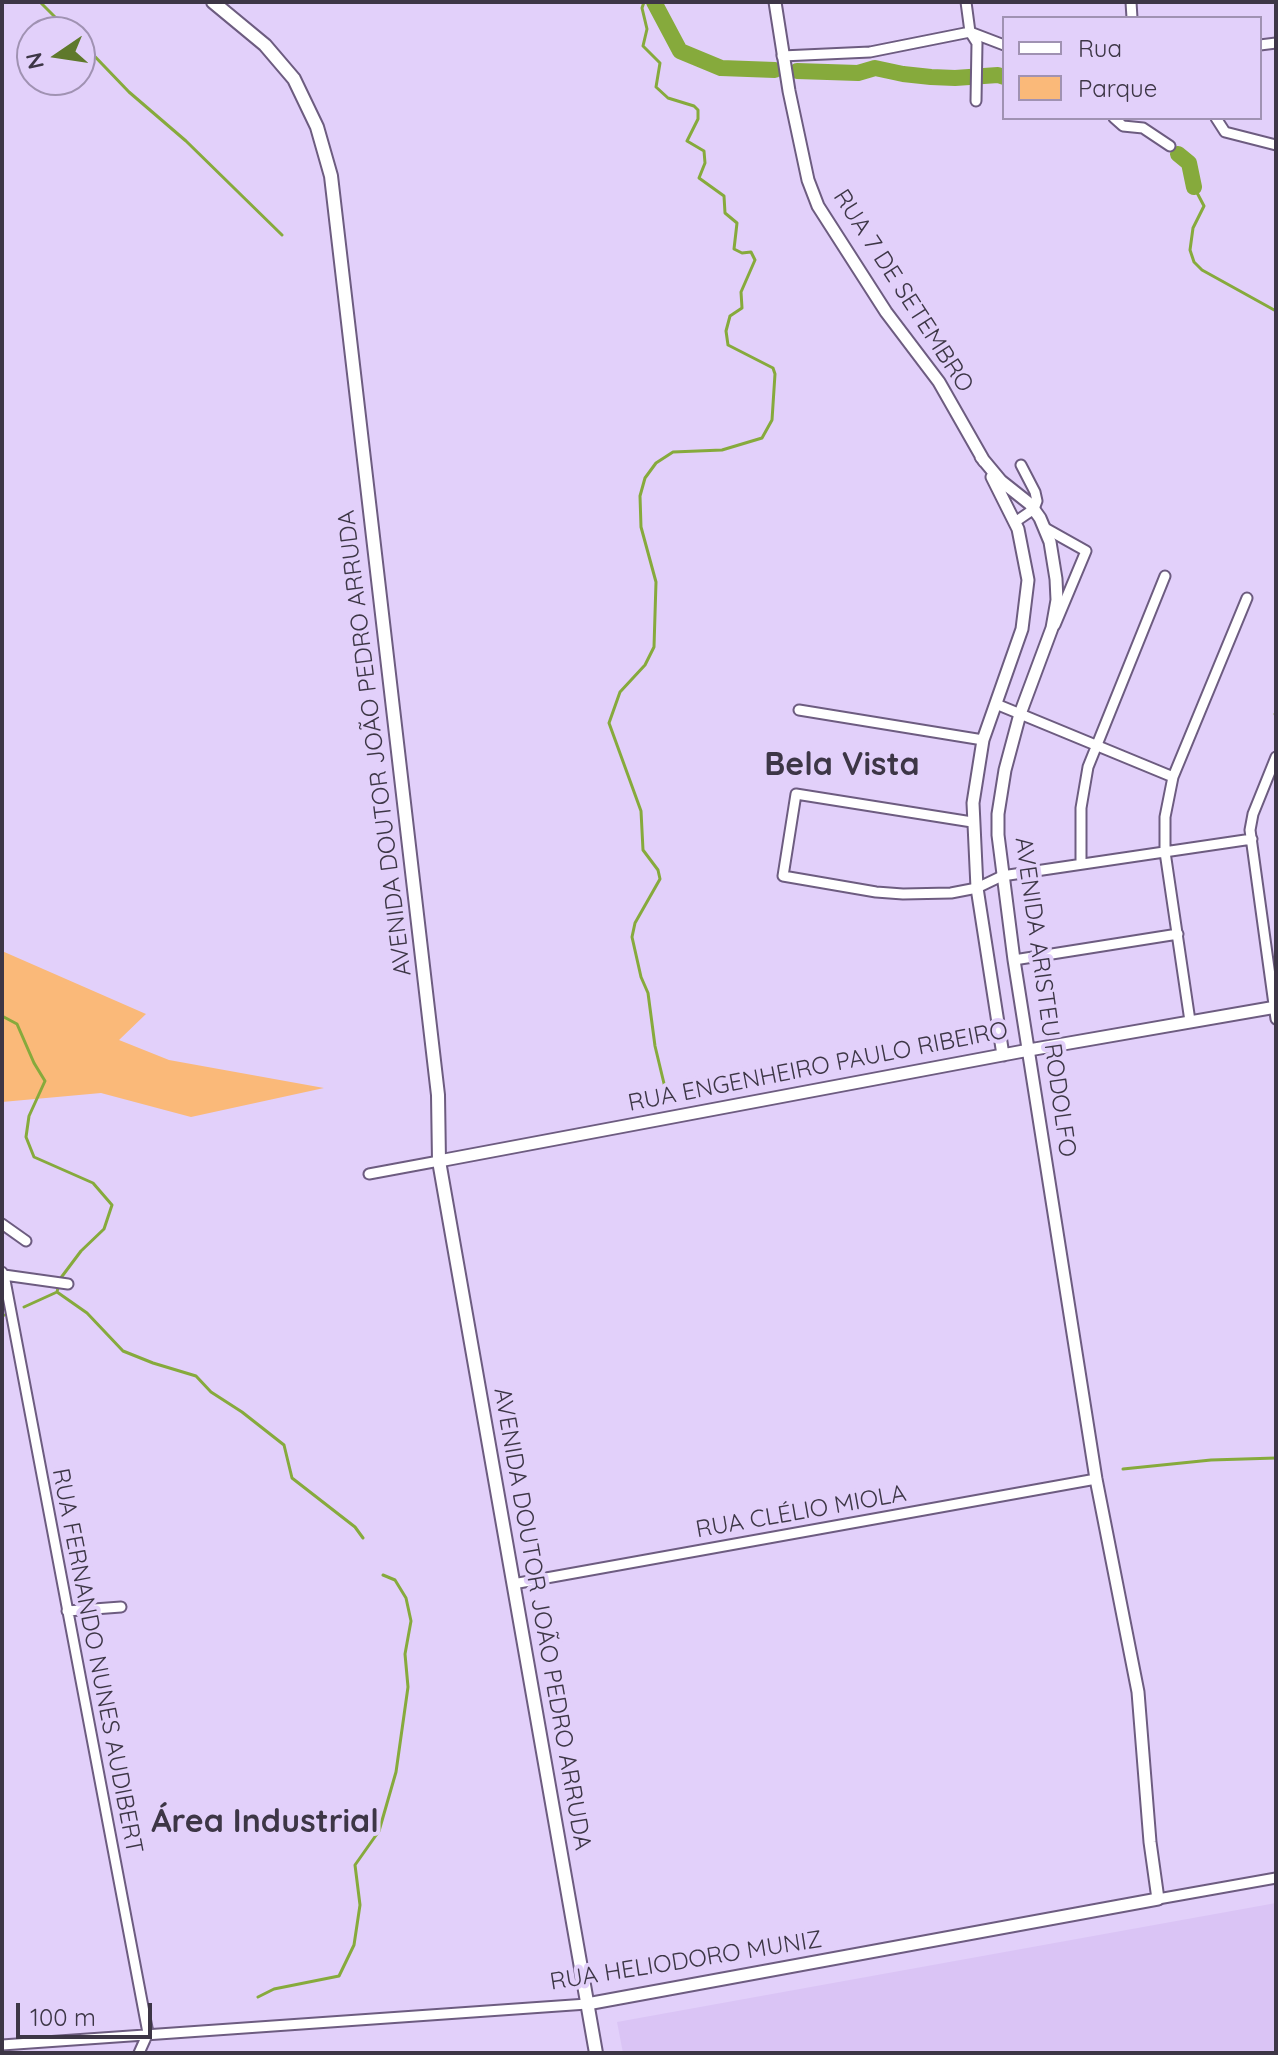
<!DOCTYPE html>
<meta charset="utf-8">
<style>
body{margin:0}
#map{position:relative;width:1278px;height:2055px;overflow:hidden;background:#e2d0fa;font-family:Quicksand,sans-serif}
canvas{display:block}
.frame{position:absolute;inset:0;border:4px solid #3d3646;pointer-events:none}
.legend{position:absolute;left:1002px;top:16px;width:260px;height:104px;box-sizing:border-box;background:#e2d0fa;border:2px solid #a092b2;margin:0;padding:10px 14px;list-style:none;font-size:24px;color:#3d3646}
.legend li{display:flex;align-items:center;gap:16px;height:40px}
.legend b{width:40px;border:2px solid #a092b2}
.north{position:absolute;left:16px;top:16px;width:80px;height:80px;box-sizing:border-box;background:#e2d0fa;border:2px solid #a092b2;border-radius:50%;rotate:257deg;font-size:22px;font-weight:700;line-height:32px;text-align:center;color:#3d3646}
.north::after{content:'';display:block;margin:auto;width:28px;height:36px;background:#5f792c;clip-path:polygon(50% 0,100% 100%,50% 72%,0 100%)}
.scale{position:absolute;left:16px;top:2003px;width:136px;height:36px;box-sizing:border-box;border:4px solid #3d3646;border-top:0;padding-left:10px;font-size:24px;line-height:28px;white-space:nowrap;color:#3d3646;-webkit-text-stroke:6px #e2d0fa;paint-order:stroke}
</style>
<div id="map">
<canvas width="1278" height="2055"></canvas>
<div class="frame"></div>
<ul class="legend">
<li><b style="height:10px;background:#fff"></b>Rua</li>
<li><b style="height:22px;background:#fab979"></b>Parque</li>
</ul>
<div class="north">N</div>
<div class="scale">100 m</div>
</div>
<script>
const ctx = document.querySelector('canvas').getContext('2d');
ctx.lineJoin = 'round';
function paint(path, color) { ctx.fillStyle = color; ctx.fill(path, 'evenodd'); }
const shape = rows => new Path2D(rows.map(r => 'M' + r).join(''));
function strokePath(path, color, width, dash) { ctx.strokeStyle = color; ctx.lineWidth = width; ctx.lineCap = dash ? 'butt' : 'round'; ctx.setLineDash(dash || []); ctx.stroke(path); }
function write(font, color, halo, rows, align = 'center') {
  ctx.font = font + ' Quicksand,sans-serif'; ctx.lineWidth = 8; ctx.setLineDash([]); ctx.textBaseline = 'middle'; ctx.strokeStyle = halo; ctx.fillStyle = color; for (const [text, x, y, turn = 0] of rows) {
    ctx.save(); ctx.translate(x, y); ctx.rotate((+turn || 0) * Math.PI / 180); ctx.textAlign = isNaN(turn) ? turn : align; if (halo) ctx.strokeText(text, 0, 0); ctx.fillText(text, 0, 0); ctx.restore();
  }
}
const built = shape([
 [1276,1903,1276,2053,623,2053,617,2022]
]);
const green = shape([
 [2,951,146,1014,119,1040,169,1060,324,1088,191,1117,101,1093,2,1102]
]);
const stream = shape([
 [40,2,70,32],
 [644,2,642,8,647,29,643,46,660,63,656,87,668,98,694,106,698,110,698,119,687,141,704,151,705,163,699,178,724,196,725,213,737,223,734,249,742,253,751,252,755,260,741,292,742,308,730,316,726,331,728,345,773,368,775,374,772,420,762,438,722,450,673,452,656,463,645,478,640,496,641,527,656,582,654,647,645,665,620,692,609,723,641,811,643,850,658,870,660,879,635,923,632,937,641,977,648,993,655,1046,667,1096],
 [80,41,129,92,186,141,282,235],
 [1194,187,1204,206,1193,228,1190,250,1194,262,1202,270,1276,311],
 [1275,714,1276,714],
 [2,1016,17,1024,34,1063,45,1081,29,1116,26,1137,34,1157,93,1183,112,1205,104,1229,81,1251,60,1279,57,1292,24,1307],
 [57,1292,87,1313,123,1351,153,1363,196,1376,211,1392,242,1412,284,1445,292,1478,355,1527,363,1538],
 [2,1317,4,1315],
 [1123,1469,1211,1460,1276,1458],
 [258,1997,274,1989,339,1976,354,1945,360,1905,355,1865,379,1831,396,1772,408,1687,405,1654,411,1621,406,1598,395,1580,383,1575]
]);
const river = shape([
 [654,2,680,51,721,68,775,70],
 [797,71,858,73,875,68,903,74,931,77,955,78,998,75,1004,77],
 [1178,154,1189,163,1194,187]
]);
const minor = shape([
 [966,2,970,32,977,43,976,101],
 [1131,2,1132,18],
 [1260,45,1276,43],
 [782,56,870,52,970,32,1004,45],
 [1114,118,1123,126,1143,128,1170,146],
 [1216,118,1225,132,1276,145],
 [1015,522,1034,509,1037,501,1035,492,1021,465],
 [1045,528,1086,551,1055,625],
 [996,704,1173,777],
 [799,710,983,740],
 [1276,757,1253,814,1250,830,1276,1019],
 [972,822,796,794,783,876,876,892,903,894,951,893,977,888,1002,876,1252,839],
 [1081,864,1081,808,1088,767,1165,576],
 [1014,960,1178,934],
 [1190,1021,1165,852,1165,817,1173,777,1247,598],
 [369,1174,439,1161],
 [2,1224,26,1241],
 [2,1272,4,1275,68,1284],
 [4,1275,148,2033,139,2053],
 [513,1584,1096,1479],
 [67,1611,121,1607],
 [1158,1899,1276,1878],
 [2,2045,587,2004]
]);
const tertiary = shape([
 [775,2,789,91,808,180,818,206,886,312,939,382,984,461],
 [992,477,1018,529,1028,580,1022,629,983,740,973,803,977,888,1003,1055],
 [439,1161,1029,1050,1276,1007],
 [587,2004,1158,1899,1150,1842,1138,1692,1096,1479,1014,960,998,835,998,814,1005,770,1020,714,1052,628,1057,600,1056,579,1050,542,1040,518,1030,504,1001,481,981,457]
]);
const secondary = shape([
 [213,2,265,45,294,79,317,127,331,176,438,1095,439,1161,596,2053]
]);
const streetNames = [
 ["RUA 7 DE SETEMBRO",903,291,57],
 ["AVENIDA DOUTOR JOÃO PEDRO ARRUDA",375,743,-97],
 ["AVENIDA ARISTEU RODOLFO",1045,997,82],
 ["RUA ENGENHEIRO PAULO RIBEIRO",818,1067,-11],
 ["RUA CLÉLIO MIOLA",801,1512,-10],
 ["AVENIDA DOUTOR JOÃO PEDRO ARRUDA",542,1619,80],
 ["RUA FERNANDO NUNES AUDIBERT",97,1661,79],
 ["RUA HELIODORO MUNIZ",686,1961,-9]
];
const districtNames = [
 ["Bela Vista",842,765],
 ["Área Industrial",265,1822]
];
paint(built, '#dac4f5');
paint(green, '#fab979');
strokePath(stream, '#86aa3c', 3);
strokePath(river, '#86aa3c', 16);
strokePath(minor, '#6d5c80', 13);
strokePath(tertiary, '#6d5c80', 15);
strokePath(secondary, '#6d5c80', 16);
strokePath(minor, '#fff', 9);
strokePath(tertiary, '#fff', 11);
strokePath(secondary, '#fff', 12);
write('24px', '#3d3646', '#e2d0fa', streetNames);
write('bold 32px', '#3d3646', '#e2d0fa', districtNames);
</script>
